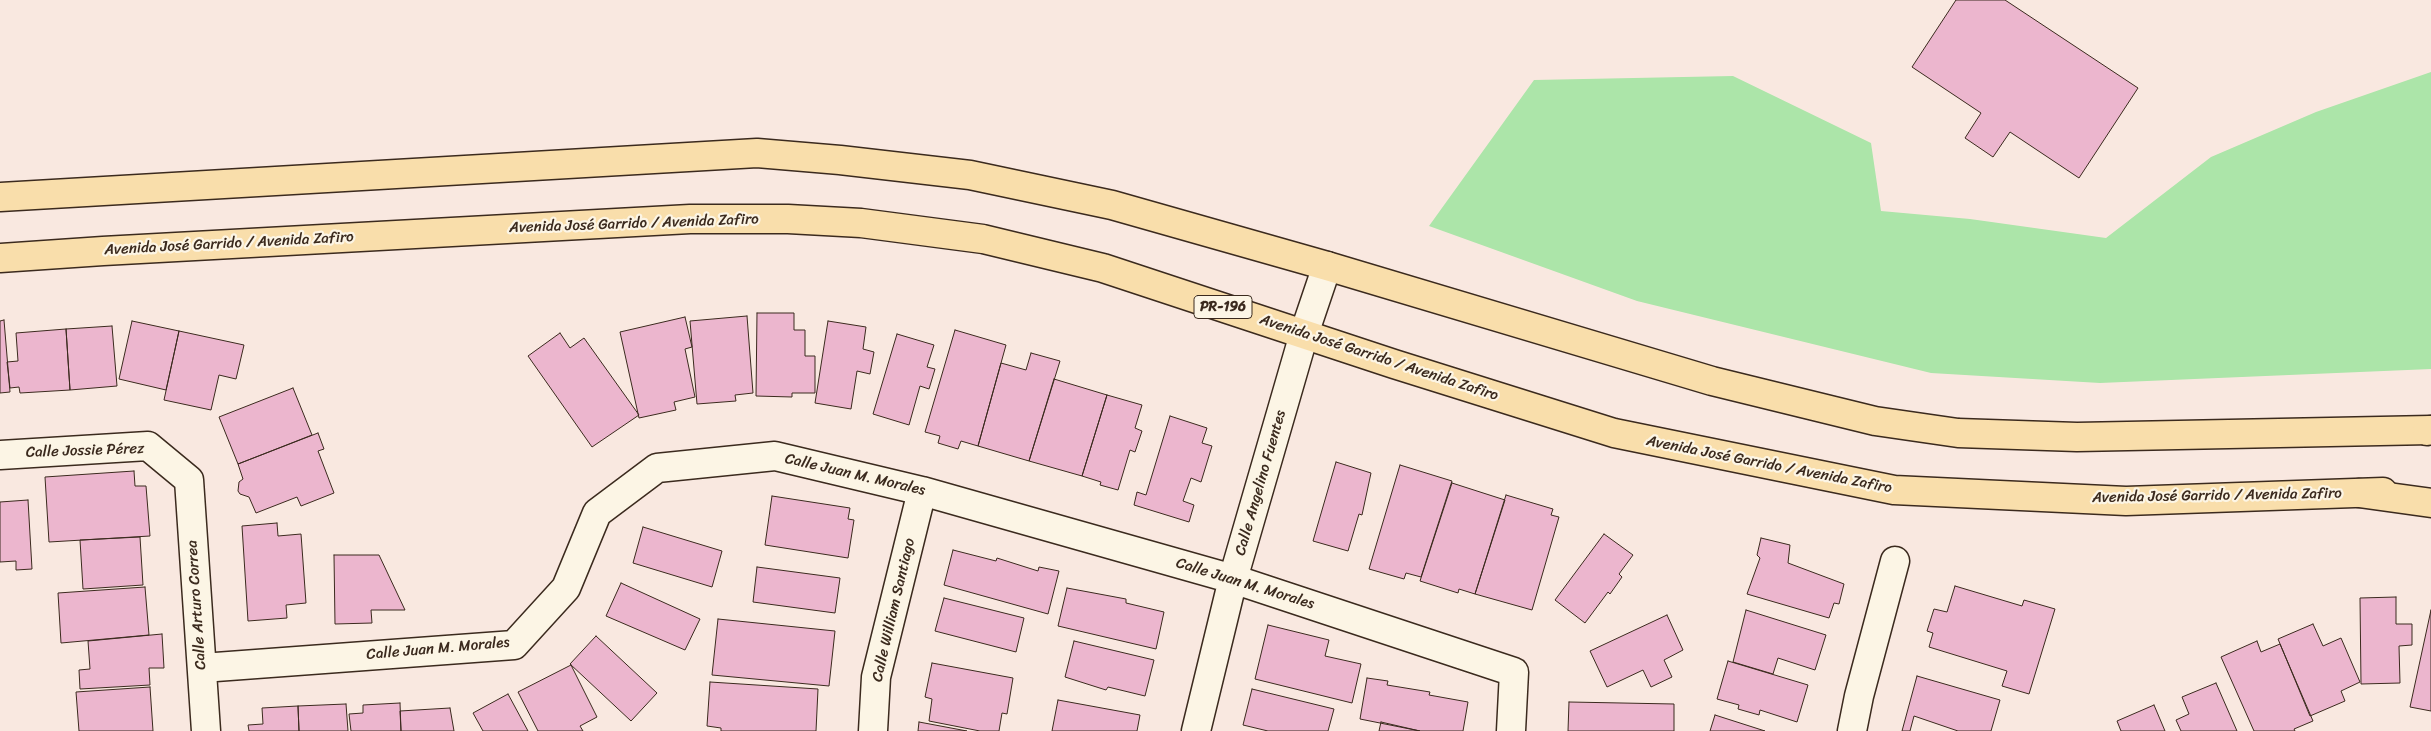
<!DOCTYPE html>
<meta charset="utf-8">
<style>
body{margin:0}
canvas{display:block;background:#f9e8e0}
</style>
<canvas width="2431" height="731"></canvas>
<script>
const ctx = document.querySelector('canvas').getContext('2d');
ctx.lineJoin = 'round';
function paint(path, color) { ctx.fillStyle = color; ctx.fill(path, 'evenodd'); }
const shape = rows => new Path2D(rows.map(r => 'M' + r).join(''));
function strokePath(path, color, width, dash) { ctx.strokeStyle = color; ctx.lineWidth = width; ctx.lineCap = dash ? 'butt' : 'round'; ctx.setLineDash(dash || []); ctx.stroke(path); }
function write(font, color, halo, rows, align = 'center') {
  ctx.font = font + ' Sriracha,sans-serif'; ctx.lineWidth = 4.5; ctx.setLineDash([]); ctx.textBaseline = 'middle'; ctx.strokeStyle = halo; ctx.fillStyle = color; for (const [text, x, y, turn = 0] of rows) {
    ctx.save(); ctx.translate(x, y); ctx.rotate((+turn || 0) * Math.PI / 180); ctx.textAlign = isNaN(turn) ? turn : align; if (halo) ctx.strokeText(text, 0, 0); ctx.fillText(text, 0, 0); ctx.restore();
  }
}
const green = shape([
 [2431,72,2431,369,2100,383,1931,373,1637,301,1429,226,1534,80,1733,76,1871,143,1881,211,1970,219,2106,238,2211,157,2316,112]
]);
const building = shape([
 [1956,0,2005,0,2138,88,2079,178,2010,132,1993,157,1965,138,1981,113,1912,67,1956,0],
 [757,313,794,313,794,330,805,330,805,356,815,356,815,393,792,393,792,397,756,396,757,313],
 [747,316,753,393,735,395,736,401,697,404,690,321,747,316],
 [685,317,692,347,685,349,695,397,674,402,676,410,639,418,620,332,685,317],
 [4,320,10,392,0,393,0,321,4,320],
 [132,321,179,331,166,390,119,379,132,321],
 [828,321,866,327,863,349,874,352,870,374,857,371,851,409,815,403,828,321],
 [112,326,117,386,70,390,66,329,112,326],
 [66,329,70,390,20,393,19,387,10,388,7,362,18,361,16,333,66,329],
 [955,330,1006,345,978,446,961,441,958,449,938,443,940,436,925,432,955,330],
 [179,331,244,345,236,379,219,375,211,410,164,400,179,331],
 [560,333,570,348,584,338,639,415,592,447,528,356,560,333],
 [897,334,934,345,927,367,935,369,929,389,920,386,909,425,873,414,897,334],
 [1031,353,1060,361,1029,461,978,446,1001,363,1026,370,1031,353],
 [1054,379,1107,395,1082,476,1029,461,1054,379],
 [293,388,312,435,238,464,219,417,293,388],
 [1107,395,1142,405,1135,428,1142,431,1135,452,1130,450,1118,490,1100,485,1101,482,1082,476,1107,395],
 [1170,416,1207,428,1202,443,1212,446,1201,482,1191,478,1183,501,1194,505,1189,522,1134,505,1137,492,1146,495,1170,416],
 [318,433,324,449,318,451,334,493,301,506,297,497,256,513,249,497,240,494,238,491,239,482,243,479,238,464,318,433],
 [1336,462,1371,473,1362,515,1359,514,1348,551,1313,541,1336,462],
 [1400,465,1452,481,1421,577,1406,573,1404,579,1369,569,1400,465],
 [134,471,135,486,146,486,150,536,49,542,45,477,134,471],
 [1452,483,1505,500,1475,594,1459,589,1458,593,1420,581,1452,483],
 [1506,495,1553,509,1551,515,1559,517,1532,610,1475,594,1506,495],
 [772,496,850,508,848,519,854,520,848,558,765,545,772,496],
 [28,500,32,569,16,570,16,561,0,562,0,502,28,500],
 [277,523,278,536,301,534,306,603,286,605,287,618,248,621,242,526,277,523],
 [643,527,722,551,712,587,633,563,643,527],
 [1604,534,1633,555,1619,574,1622,577,1610,594,1608,592,1585,623,1555,600,1604,534],
 [140,537,143,585,83,589,80,540,140,537],
 [1761,538,1790,545,1788,563,1844,584,1839,604,1834,603,1829,618,1747,594,1760,558,1757,555,1761,538],
 [953,550,996,561,997,558,1038,571,1039,567,1059,571,1048,614,944,585,953,550],
 [334,555,379,555,405,610,371,610,372,623,335,624,334,555],
 [757,567,840,578,835,613,753,602,757,567],
 [621,583,700,619,685,650,606,616,621,583],
 [1955,586,2022,606,2024,600,2055,609,2029,694,2002,686,2007,671,1929,647,1933,633,1927,631,1934,609,1947,612,1955,586],
 [145,587,149,635,61,643,58,593,145,587],
 [1067,588,1126,599,1126,603,1164,612,1156,649,1058,626,1067,588],
 [2396,597,2396,624,2412,624,2412,645,2399,646,2400,683,2361,684,2360,598,2396,597],
 [944,598,1024,618,1016,652,935,631,944,598],
 [1746,610,1826,635,1815,670,1778,658,1773,674,1733,662,1746,610],
 [2431,610,2431,711,2410,707,2431,610],
 [1667,615,1683,650,1664,660,1672,677,1651,687,1643,670,1607,687,1590,651,1667,615],
 [718,619,835,631,829,686,712,675,718,619],
 [2313,624,2323,646,2341,638,2360,682,2341,691,2345,701,2310,716,2278,639,2313,624],
 [1268,625,1329,640,1325,656,1361,664,1352,703,1255,679,1268,625],
 [162,634,164,668,149,668,150,685,80,689,79,670,90,669,88,641,162,634],
 [596,636,657,693,631,721,570,664,596,636],
 [1074,641,1154,660,1145,696,1108,687,1106,690,1065,677,1074,641],
 [2257,641,2261,652,2280,644,2313,721,2294,729,2295,731,2254,731,2221,657,2257,641],
 [1728,661,1808,685,1797,722,1760,710,1759,715,1738,709,1739,705,1717,699,1728,661],
 [932,663,1013,678,1007,714,1002,713,999,731,980,731,929,721,932,699,925,697,932,663],
 [571,665,597,717,580,726,583,731,538,731,518,692,571,665],
 [1917,676,2000,700,1991,731,1958,731,1914,716,1910,731,1902,731,1917,676],
 [1367,678,1388,681,1387,685,1430,692,1429,695,1468,702,1463,731,1420,731,1360,719,1367,678],
 [710,682,818,689,816,731,721,731,721,728,707,726,710,682],
 [2216,683,2237,731,2181,731,2176,720,2189,714,2182,697,2216,683],
 [150,687,153,731,79,731,76,692,150,687],
 [1252,689,1334,709,1328,731,1268,731,1243,725,1252,689],
 [508,694,528,731,483,731,473,713,508,694],
 [1058,700,1140,715,1137,731,1052,731,1058,700],
 [1569,702,1674,704,1674,731,1568,731,1569,702],
 [400,703,401,731,351,731,349,714,363,713,363,705,400,703],
 [346,704,348,731,299,731,298,706,346,704],
 [2154,705,2165,731,2121,731,2117,721,2154,705],
 [298,706,299,731,249,731,248,725,263,724,262,708,298,706],
 [450,708,454,731,401,731,400,711,450,708],
 [1715,715,1765,731,1710,731,1715,715],
 [919,722,967,731,918,731,919,722],
 [1381,722,1420,731,1379,731,1381,722]
]);
const street = shape([
 [0,455,148,446,189,480,206,731],
 [202,668,514,645,566,588,597,513,657,468,775,456,922,491,1233,579,1514,672,1511,731],
 [873,731,876,677,922,491],
 [1196,731,1233,579,1304,334,1327,266],
 [1852,731,1859,696,1895,561]
]);
const primary = shape([
 [0,197,757,153,840,160,970,175,1112,205,1327,266,1712,381,1875,421,1958,433,2077,437,2431,430],
 [0,258,103,251,690,219,788,219,861,223,983,239,1103,268,1394,364,1614,433,1894,490,2126,501,2383,492]
]);
const highway = shape([
 [2427,431,2431,430],
 [2359,493,2431,503]
]);
const shields = [
 [1223,307,58]
];
const shieldNames = [
 ["PR-196",1223,307]
];
const streetNames = [
 ["Avenida José Garrido / Avenida Zafiro",634,224,-2],
 ["Avenida José Garrido / Avenida Zafiro",229,244,-3],
 ["Avenida José Garrido / Avenida Zafiro",1379,358,18],
 ["Calle Jossie Pérez",85,451,-2],
 ["Avenida José Garrido / Avenida Zafiro",1769,465,11],
 ["Calle Juan M. Morales",855,475,13],
 ["Calle Angelino Fuentes",1261,483,-74],
 ["Avenida José Garrido / Avenida Zafiro",2217,496,-1],
 ["Calle Juan M. Morales",1245,584,17],
 ["Calle Arturo Correa",197,605,-94],
 ["Calle William Santiago",894,610,-77],
 ["Calle Juan M. Morales",438,649,-5]
];
paint(green, '#ace5a9');
paint(building, '#ecb6ce');
strokePath(building, '#3b2a1e', 1);
strokePath(street, '#3b2a1e', 31);
strokePath(primary, '#3b2a1e', 31);
strokePath(highway, '#3b2a1e', 31);
strokePath(street, '#fcf5e5', 28);
strokePath(primary, '#f9deab', 28);
strokePath(highway, '#f9deab', 28);
for (const [x, y, w] of shields) { const box = new Path2D(); box.roundRect(x - w / 2, y - 11.5, w, 23, 4); ctx.fillStyle = '#fcf5e5'; ctx.fill(box); strokePath(box, '#3b2a1e', 1); }
write('bold 14px', '#3b2a1e', null, shieldNames);
write('15px', '#3b2a1e', '#fcf5e5', streetNames);
</script>
